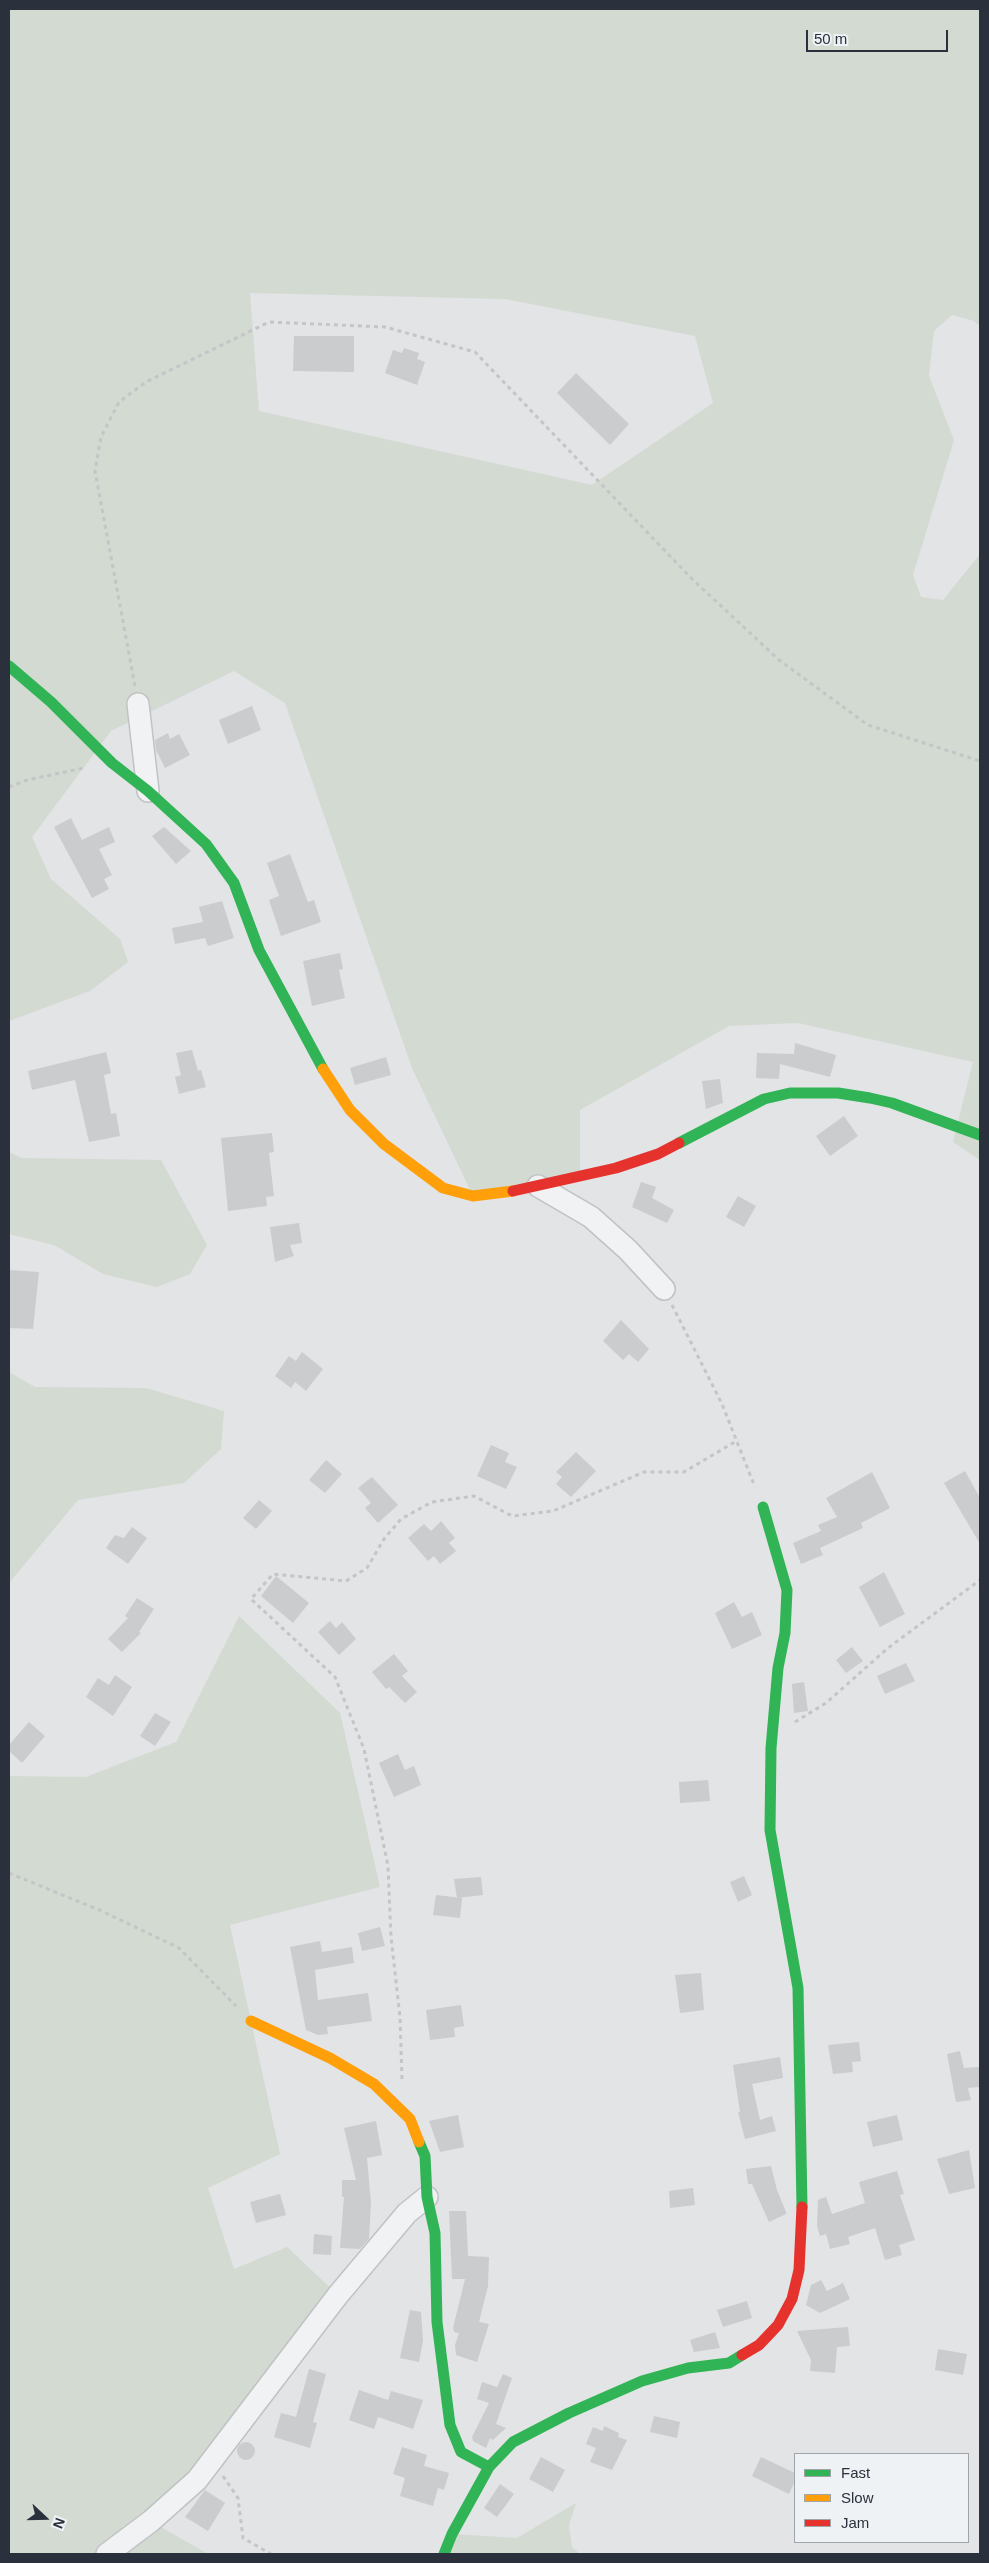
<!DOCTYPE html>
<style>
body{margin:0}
#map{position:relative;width:989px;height:2563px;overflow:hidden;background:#e2e4e6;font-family:Arial,sans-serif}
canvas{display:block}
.frame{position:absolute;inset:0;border:10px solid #2a313d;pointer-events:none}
.legend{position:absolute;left:794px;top:2453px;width:175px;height:90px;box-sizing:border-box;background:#eff2f5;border:1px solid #a0a5ab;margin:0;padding:6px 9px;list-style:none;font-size:15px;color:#2a313d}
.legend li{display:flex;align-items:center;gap:10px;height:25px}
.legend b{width:25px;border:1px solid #a0a5ab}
.north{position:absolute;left:20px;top:2493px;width:50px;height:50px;-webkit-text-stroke:4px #eff2f5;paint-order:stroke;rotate:111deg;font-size:14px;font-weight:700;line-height:20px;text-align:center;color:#2a313d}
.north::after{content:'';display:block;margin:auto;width:18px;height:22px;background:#2a313d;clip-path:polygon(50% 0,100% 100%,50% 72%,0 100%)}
.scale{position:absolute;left:806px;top:30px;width:142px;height:22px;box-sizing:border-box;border:2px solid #2a313d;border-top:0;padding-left:6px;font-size:15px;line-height:18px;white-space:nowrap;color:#2a313d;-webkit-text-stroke:4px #eff2f5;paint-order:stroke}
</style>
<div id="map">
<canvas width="989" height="2563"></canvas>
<div class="frame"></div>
<ul class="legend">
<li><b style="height:6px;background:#30b455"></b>Fast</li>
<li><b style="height:6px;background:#ff9f0a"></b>Slow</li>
<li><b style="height:6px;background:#e5322d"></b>Jam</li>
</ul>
<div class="north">N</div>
<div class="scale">50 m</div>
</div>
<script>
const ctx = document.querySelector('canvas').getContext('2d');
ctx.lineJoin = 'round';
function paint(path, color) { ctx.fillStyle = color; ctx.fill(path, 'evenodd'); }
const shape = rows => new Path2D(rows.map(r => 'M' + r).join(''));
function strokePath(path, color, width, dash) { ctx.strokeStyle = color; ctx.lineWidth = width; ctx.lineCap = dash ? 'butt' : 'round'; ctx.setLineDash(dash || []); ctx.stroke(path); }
const green = shape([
 [9,9,980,9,980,326,974,321,952,315,934,331,929,376,954,440,913,575,921,597,943,600,980,554,980,1160,953,1142,973,1062,798,1023,729,1026,580,1110,580,1176,473,1196,412,1068,285,703,234,671,111,731,32,837,51,879,120,939,128,962,90,991,9,1021],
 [250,293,505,299,695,336,713,403,592,485,259,411],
 [9,1152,22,1158,161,1160,207,1245,190,1274,157,1287,103,1274,54,1245,9,1234],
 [9,1372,35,1387,146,1388,224,1411,221,1449,184,1483,78,1500,9,1583],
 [239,1616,340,1713,380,1887,230,1925,280,2154,208,2188,234,2269,287,2247,338,2295,152,2522,208,2554,9,2554,9,1776,86,1777,176,1742],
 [576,2503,569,2525,572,2547,580,2554,444,2554,452,2534,517,2538]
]);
const building = shape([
 [294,336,354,336,354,372,293,371],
 [404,348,419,353,417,359,425,362,417,385,385,373,393,350,402,353],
 [576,373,629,424,610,445,557,393],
 [252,706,261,730,228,744,219,720],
 [168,733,170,739,179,734,190,755,165,768,156,750,155,740],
 [71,818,82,840,109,827,115,842,99,849,112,875,104,879,109,889,92,898,54,827],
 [164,827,191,851,176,864,152,836],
 [290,854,308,902,314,900,321,922,281,936,269,900,279,896,267,863],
 [222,901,234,938,208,946,205,938,175,944,172,928,203,922,199,907],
 [340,953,343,969,339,970,345,998,312,1006,303,961],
 [795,1043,836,1055,830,1077,780,1064,779,1079,756,1078,757,1053,794,1054],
 [192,1050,198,1071,201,1070,206,1087,179,1094,175,1077,181,1075,176,1053],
 [106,1052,111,1073,104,1075,111,1114,116,1113,120,1136,89,1142,75,1080,32,1090,28,1071],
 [386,1057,391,1075,355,1085,350,1068],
 [720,1079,723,1103,706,1109,702,1081],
 [844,1116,858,1136,830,1156,816,1136],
 [272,1133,274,1152,269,1153,274,1196,266,1197,267,1206,228,1211,221,1138],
 [641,1182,656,1187,652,1198,674,1210,667,1223,632,1207],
 [738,1196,756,1206,744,1227,726,1217],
 [299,1223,302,1243,290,1245,294,1256,275,1262,270,1227],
 [9,1270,39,1272,33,1329,9,1328],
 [621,1320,649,1349,638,1362,629,1354,623,1360,603,1341],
 [302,1352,323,1369,306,1391,295,1382,291,1388,275,1376,289,1356,296,1361],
 [491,1445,509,1453,505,1462,517,1467,506,1489,477,1476],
 [576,1452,596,1471,571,1497,556,1484,562,1477,556,1472],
 [326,1460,342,1474,325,1493,309,1480],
 [965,1471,980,1498,980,1544,944,1483],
 [872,1472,890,1508,861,1523,863,1528,820,1548,823,1555,801,1564,793,1543,821,1531,818,1525,837,1517,826,1498],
 [372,1477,398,1505,378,1523,365,1508,371,1503,358,1488],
 [259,1500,272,1511,256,1529,243,1518],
 [441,1521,455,1538,449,1543,456,1551,440,1564,434,1556,428,1561,408,1538,424,1524,431,1531],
 [132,1527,147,1538,128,1564,106,1548,115,1535,124,1538],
 [884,1572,905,1614,880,1627,859,1587],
 [276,1576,309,1603,293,1623,261,1596],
 [137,1598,154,1609,139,1632,141,1633,122,1652,108,1639,128,1618,125,1616],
 [734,1602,742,1617,752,1612,762,1635,732,1649,715,1613],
 [330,1621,336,1628,342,1622,356,1639,339,1655,318,1632],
 [852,1647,863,1661,846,1673,836,1660],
 [394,1654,408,1671,402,1676,417,1692,405,1703,389,1687,386,1689,372,1672],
 [906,1663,915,1681,885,1694,877,1676],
 [115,1675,132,1687,113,1716,86,1697,98,1678,109,1685],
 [804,1682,808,1711,794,1713,792,1684],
 [155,1713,171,1722,155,1746,140,1736],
 [29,1722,45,1736,22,1763,9,1751,9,1745],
 [398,1754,405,1770,414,1766,421,1785,394,1797,379,1763],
 [708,1780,710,1801,680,1803,679,1782],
 [744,1876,752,1895,738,1902,730,1882],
 [481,1877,483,1895,457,1898,454,1879],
 [436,1895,462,1898,460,1918,433,1915],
 [380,1927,385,1946,362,1951,358,1933],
 [320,1941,322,1952,352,1947,354,1963,315,1970,318,2000,368,1993,372,2021,327,2027,328,2034,318,2035,306,2030,290,1947],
 [701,1973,704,2010,680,2013,675,1975],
 [461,2005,464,2026,454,2028,455,2037,430,2040,426,2010],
 [859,2042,861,2061,852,2062,853,2072,833,2074,828,2045],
 [960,2051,964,2068,979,2067,980,2087,968,2088,971,2100,956,2102,947,2054],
 [780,2057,783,2078,752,2084,760,2120,772,2116,776,2131,745,2139,738,2112,740,2112,733,2065],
 [458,2115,464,2147,440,2152,429,2121],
 [897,2115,903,2140,873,2147,867,2122],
 [376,2121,382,2155,367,2158,371,2203,369,2239,360,2249,340,2248,344,2197,342,2197,342,2180,356,2180,344,2128],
 [969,2150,975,2188,949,2194,937,2159],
 [771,2166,777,2190,786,2212,786,2214,769,2222,752,2184,748,2184,746,2169],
 [897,2171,904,2194,900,2195,915,2240,899,2245,902,2255,885,2260,875,2228,848,2237,850,2244,830,2249,826,2234,820,2236,817,2226,818,2200,826,2197,832,2214,865,2203,859,2182],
 [693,2188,695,2205,670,2208,669,2191],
 [280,2194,286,2215,256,2223,250,2202],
 [449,2211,466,2211,468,2256,489,2257,488,2286,479,2322,489,2324,477,2362,456,2355,455,2345,459,2333,454,2332,453,2328,465,2279,452,2279],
 [314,2234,332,2236,331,2255,313,2254],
 [821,2280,827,2291,843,2283,850,2299,820,2313,806,2305,811,2285],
 [747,2301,752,2318,723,2327,717,2310],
 [410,2310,421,2312,423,2341,419,2362,400,2358],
 [848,2327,850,2346,837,2347,835,2373,810,2371,811,2360,797,2331],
 [715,2332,720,2348,694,2352,690,2340],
 [938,2349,967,2354,963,2375,935,2370],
 [309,2369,326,2374,313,2422,317,2423,310,2448,274,2437,281,2413,296,2417],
 [503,2374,512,2378,496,2424,506,2428,493,2440,490,2438,486,2448,473,2441,472,2437,489,2403,477,2399,482,2382,497,2387],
 [359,2390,388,2400,391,2391,423,2400,413,2429,378,2417,374,2429,349,2420],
 [654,2416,680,2422,677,2438,650,2432],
 [604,2426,619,2433,618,2437,627,2440,612,2470,590,2462,596,2448,586,2444,593,2427,603,2431],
 '237 2451a9 9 0 1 1 18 0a9 9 0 1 1-18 0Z',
 [402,2447,427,2455,424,2466,449,2473,444,2490,438,2488,433,2506,400,2496,405,2478,393,2474],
 [541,2457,565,2470,553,2492,529,2479],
 [761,2457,795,2473,795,2481,789,2494,752,2476],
 [500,2484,514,2494,497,2517,484,2508],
 [205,2490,225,2503,208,2531,185,2517]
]);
const path = shape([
 [135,686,95,471,101,437,119,402,146,382,269,322,385,327,475,352,690,577,779,660,868,725,980,761],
 [9,787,27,780,84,768],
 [672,1305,722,1404,755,1487],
 [795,1722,826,1703,888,1648,980,1580],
 [9,1873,104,1912,179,1948,236,2006],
 [402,2079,400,2017,391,1937,388,1866,364,1749,335,1677,251,1599,273,1574,346,1581,367,1568,384,1539,401,1519,432,1502,474,1496,512,1516,553,1511,644,1472,684,1472,738,1440],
 [223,2476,238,2498,243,2538,271,2554]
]);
const street = shape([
 [138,704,148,791],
 [538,1186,591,1217,628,1250,664,1289],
 [107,2554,151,2521,197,2480,338,2295,407,2213,427,2197]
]);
const fast = shape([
 [9,666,51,702,112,763,148,791,206,844,234,883,259,950,323,1069],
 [679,1143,764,1099,790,1093,838,1093,870,1098,892,1103,980,1135],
 [763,1507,787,1590,785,1633,778,1668,771,1748,770,1830,798,1988,802,2207],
 [419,2142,425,2156,427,2197,435,2233,437,2322,450,2425,461,2452,489,2467],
 [444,2554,452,2534,489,2467,513,2442,569,2413,642,2381,688,2368,729,2363,742,2355]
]);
const slow = shape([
 [323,1069,350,1110,384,1144,443,1188,473,1196,513,1191],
 [251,2021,330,2058,374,2084,410,2119,419,2142]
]);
const jam = shape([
 [513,1191,616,1168,658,1154,679,1143],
 [742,2355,759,2345,778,2325,792,2299,799,2270,802,2207]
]);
paint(green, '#d3dad2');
paint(building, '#caccce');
strokePath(street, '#c0c2c4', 24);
strokePath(path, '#c3c5c7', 3, [4, 4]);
strokePath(street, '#f0f2f3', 21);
strokePath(fast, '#30b455', 11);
strokePath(slow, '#ff9f0a', 11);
strokePath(jam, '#e5322d', 11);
</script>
